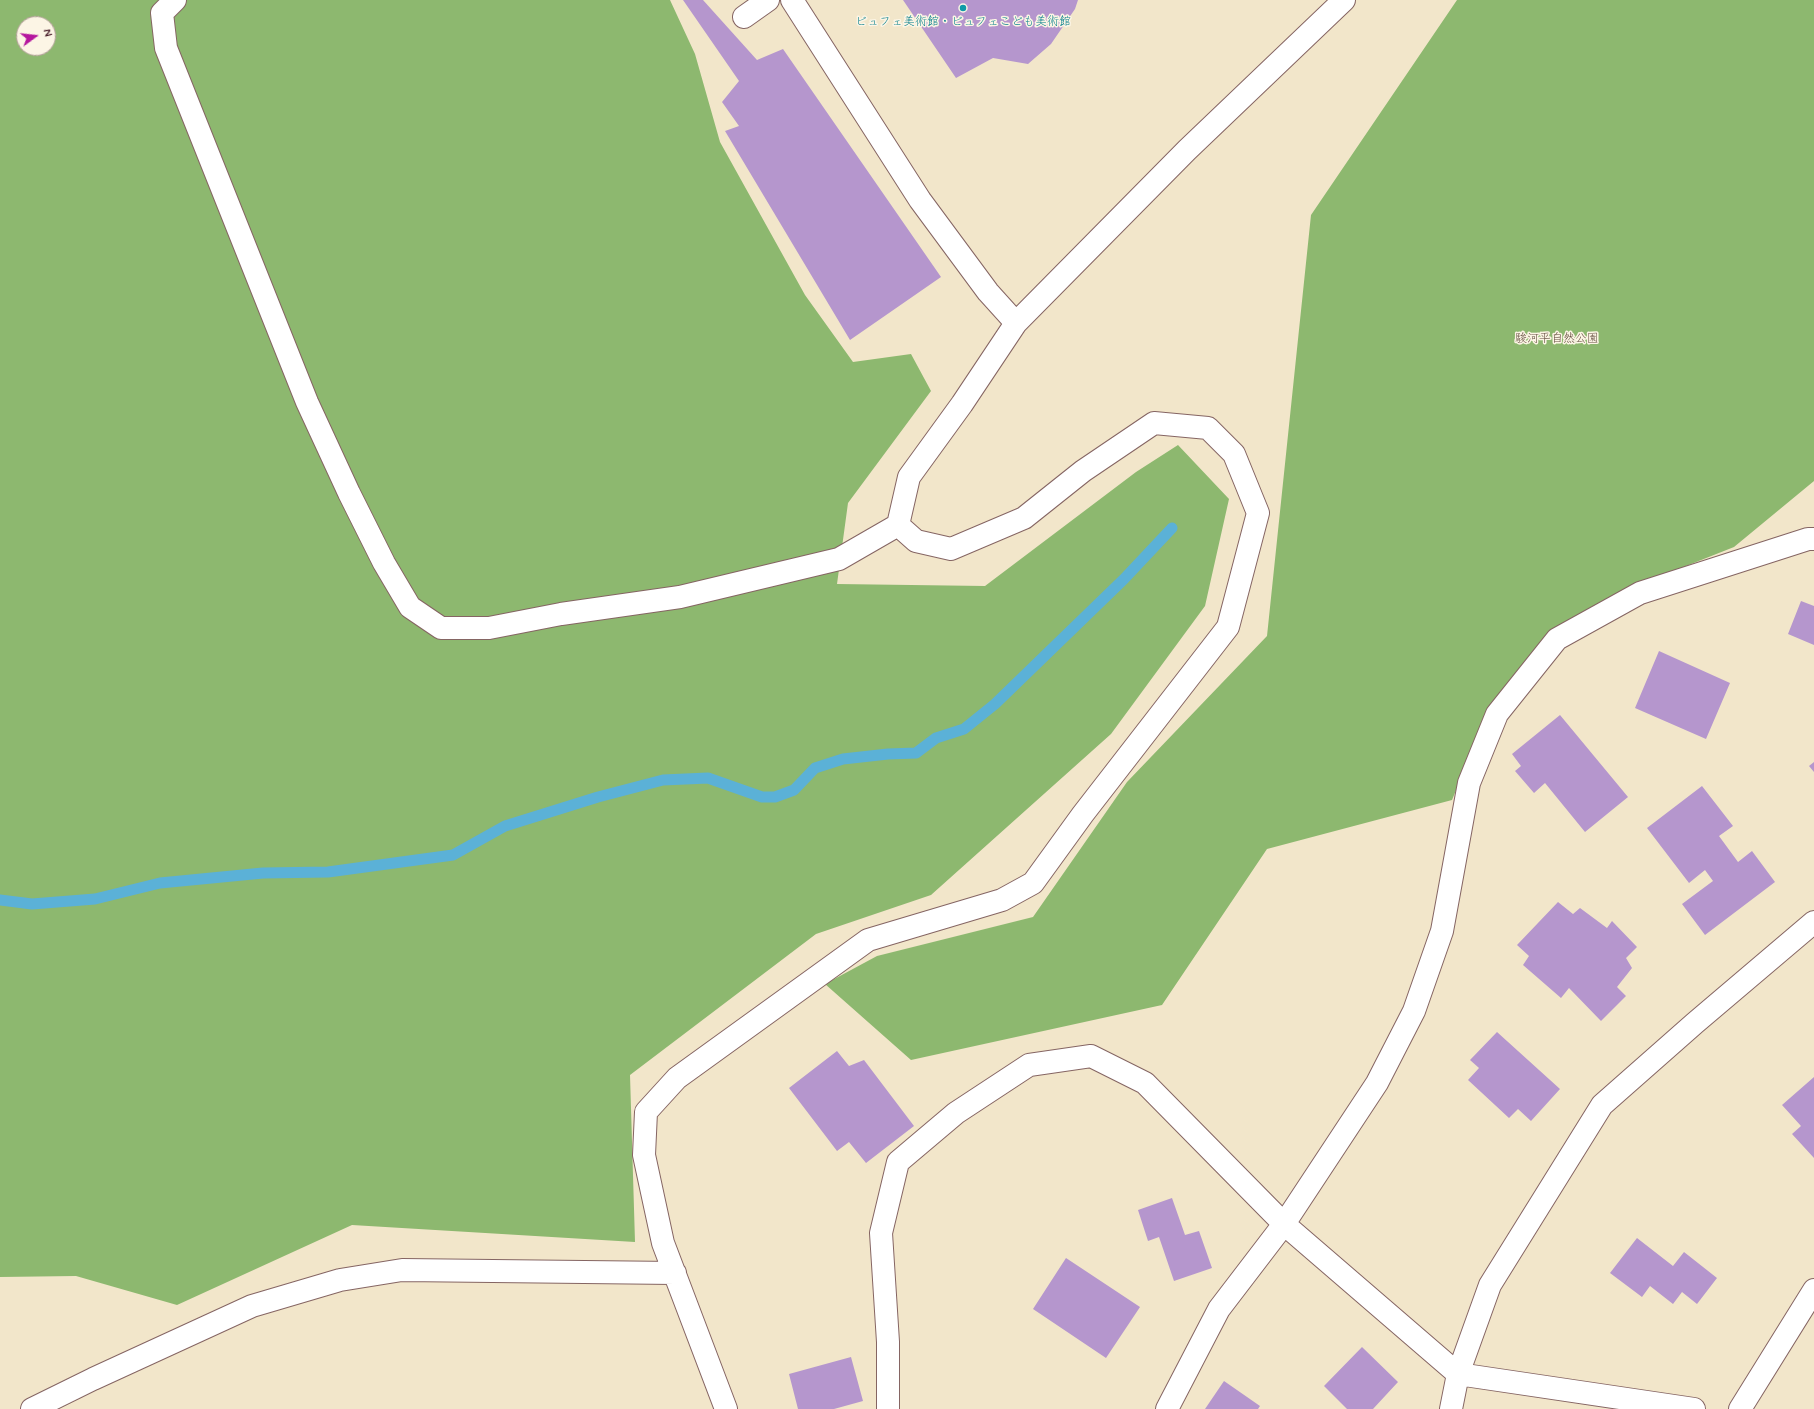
<!DOCTYPE html>
<meta charset="utf-8">
<style>
body{margin:0}
#map{position:relative;width:1814px;height:1409px;overflow:hidden;background:#f2e6ca;font-family:Mynerve,sans-serif}
canvas{display:block}
.north{position:absolute;left:16px;top:16px;width:40px;height:40px;box-sizing:border-box;background:#fcf5e5;border:1px solid #b59f9b;border-radius:50%;rotate:75deg;font-size:11px;font-weight:700;line-height:16px;text-align:center;color:#4a1f2b}
.north::after{content:'';display:block;margin:auto;width:14px;height:18px;background:#b5179e;clip-path:polygon(50% 0,100% 100%,50% 72%,0 100%)}
</style>
<div id="map">
<canvas width="1814" height="1409"></canvas>
<div class="north">N</div>
</div>
<script>
const ctx = document.querySelector('canvas').getContext('2d');
ctx.lineJoin = 'round';
function paint(path, color) { ctx.fillStyle = color; ctx.fill(path, 'evenodd'); }
const shape = rows => new Path2D(rows.map(r => 'M' + r).join(''));
function strokePath(path, color, width, dash) { ctx.strokeStyle = color; ctx.lineWidth = width; ctx.lineCap = dash ? 'butt' : 'round'; ctx.setLineDash(dash || []); ctx.stroke(path); }
function write(font, color, halo, rows, align = 'center') {
  ctx.font = font + ' Mynerve,"Klee One",sans-serif'; ctx.lineWidth = 3; ctx.setLineDash([]); ctx.textBaseline = 'middle'; ctx.strokeStyle = halo; ctx.fillStyle = color; for (const [text, x, y, turn = 0] of rows) {
    ctx.save(); ctx.translate(x, y); ctx.rotate((+turn || 0) * Math.PI / 180); ctx.textAlign = isNaN(turn) ? turn : align; if (halo) ctx.strokeText(text, 0, 0); ctx.fillText(text, 0, 0); ctx.restore();
  }
}
const forest = shape([
 [0,0,670,0,695,54,720,142,805,295,853,362,911,354,931,391,848,503,837,584,985,586,1136,472,1178,445,1229,499,1205,606,1111,734,931,895,816,934,630,1075,635,1242,352,1225,177,1305,76,1276,0,1277],
 [24,24,48,24,48,48,24,48],
 [1457,0,1814,0,1814,481,1734,547,1628,589,1489,710,1452,800,1267,849,1162,1005,911,1060,825,984,877,956,1033,917,1127,782,1267,636,1311,215]
]);
const stream = shape([
 [0,900,32,904,95,899,160,883,263,873,328,872,453,855,505,826,598,797,663,780,708,778,762,797,775,797,794,790,815,768,843,759,888,754,916,753,936,738,964,729,995,704,1124,579,1172,528]
]);
const building = shape([
 [683,0,703,0,757,60,783,49,941,277,850,340,725,131,739,126,722,102,739,81],
 [903,0,1078,0,1075,9,1051,44,1028,64,993,58,956,78],
 [1801,601,1814,606,1814,645,1788,634],
 [1659,651,1730,683,1706,739,1635,708],
 [1560,715,1628,797,1585,832,1545,783,1534,793,1515,771,1521,766,1512,754],
 [1814,762,1814,772,1809,766],
 [1702,786,1733,826,1719,836,1738,862,1752,851,1775,882,1705,935,1682,904,1713,881,1705,870,1689,883,1647,828],
 [1558,902,1573,914,1580,908,1607,928,1612,921,1637,947,1626,958,1632,968,1617,987,1626,996,1601,1021,1569,988,1561,998,1523,965,1529,956,1517,945],
 [1497,1032,1560,1089,1531,1121,1518,1109,1509,1118,1468,1080,1479,1068,1470,1060],
 [837,1051,849,1066,864,1060,914,1126,866,1163,849,1142,837,1151,789,1088],
 [1814,1077,1814,1158,1792,1134,1801,1126,1782,1105],
 [1172,1198,1185,1235,1199,1231,1212,1268,1174,1281,1159,1237,1148,1241,1138,1210],
 [1637,1238,1673,1266,1684,1252,1717,1278,1697,1304,1682,1292,1673,1304,1650,1286,1642,1297,1610,1273],
 [1066,1258,1140,1307,1106,1358,1033,1309],
 [1362,1347,1398,1382,1373,1409,1347,1409,1324,1386],
 [851,1357,863,1401,834,1409,798,1409,789,1374],
 [1224,1381,1260,1406,1258,1409,1205,1409]
]);
const minor = shape([
 [175,0,162,13,166,48,307,402,349,493,384,563,410,607,441,628,489,628,561,614,680,597,839,559,898,525],
 [792,0,920,200,988,292,1016,323],
 [744,17,768,0],
 [32,1409,93,1379,252,1306,340,1280,402,1270,675,1273],
 [726,1409,663,1243,644,1155,646,1112,677,1078,868,940,1002,900,1033,883,1083,814,1228,627,1258,513,1234,454,1208,428,1154,423,1083,471,1024,518,951,549,916,541,898,525,909,477,962,404,1016,323,1187,150,1344,0],
 [888,1409,888,1342,881,1233,898,1162,956,1113,1029,1065,1091,1056,1145,1083,1284,1224,1458,1374,1694,1409],
 [1167,1409,1219,1309,1284,1224,1377,1083,1414,1011,1442,931,1469,783,1497,714,1557,639,1640,593,1808,539,1814,539],
 [1451,1409,1458,1374,1490,1285,1602,1105,1695,1023,1814,922],
 [1740,1409,1814,1290]
]);
const markers = [
 [963,8,4,"#0f9aa8"]
];
const cultureNames = [
 ["ビュフェ美術館・ビュフェこども美術館",963,22]
];
const parkNames = [
 ["駿河平自然公園",1557,339]
];
paint(forest, '#8db86f');
strokePath(stream, '#5bb1d7', 11);
paint(building, '#b596cd');
strokePath(minor, '#856563', 24);
strokePath(minor, '#fff', 22);
for (const [x, y, r, color] of markers) { const dot = new Path2D(); dot.arc(x, y, r, 0, 2 * Math.PI); ctx.fillStyle = color; ctx.fill(dot); strokePath(dot, '#fcf5e5', 1.5); }
write('12px', '#0d838f', '#fcf5e5', cultureNames);
write('12px', '#644d40', '#fcf5e5', parkNames);
</script>
